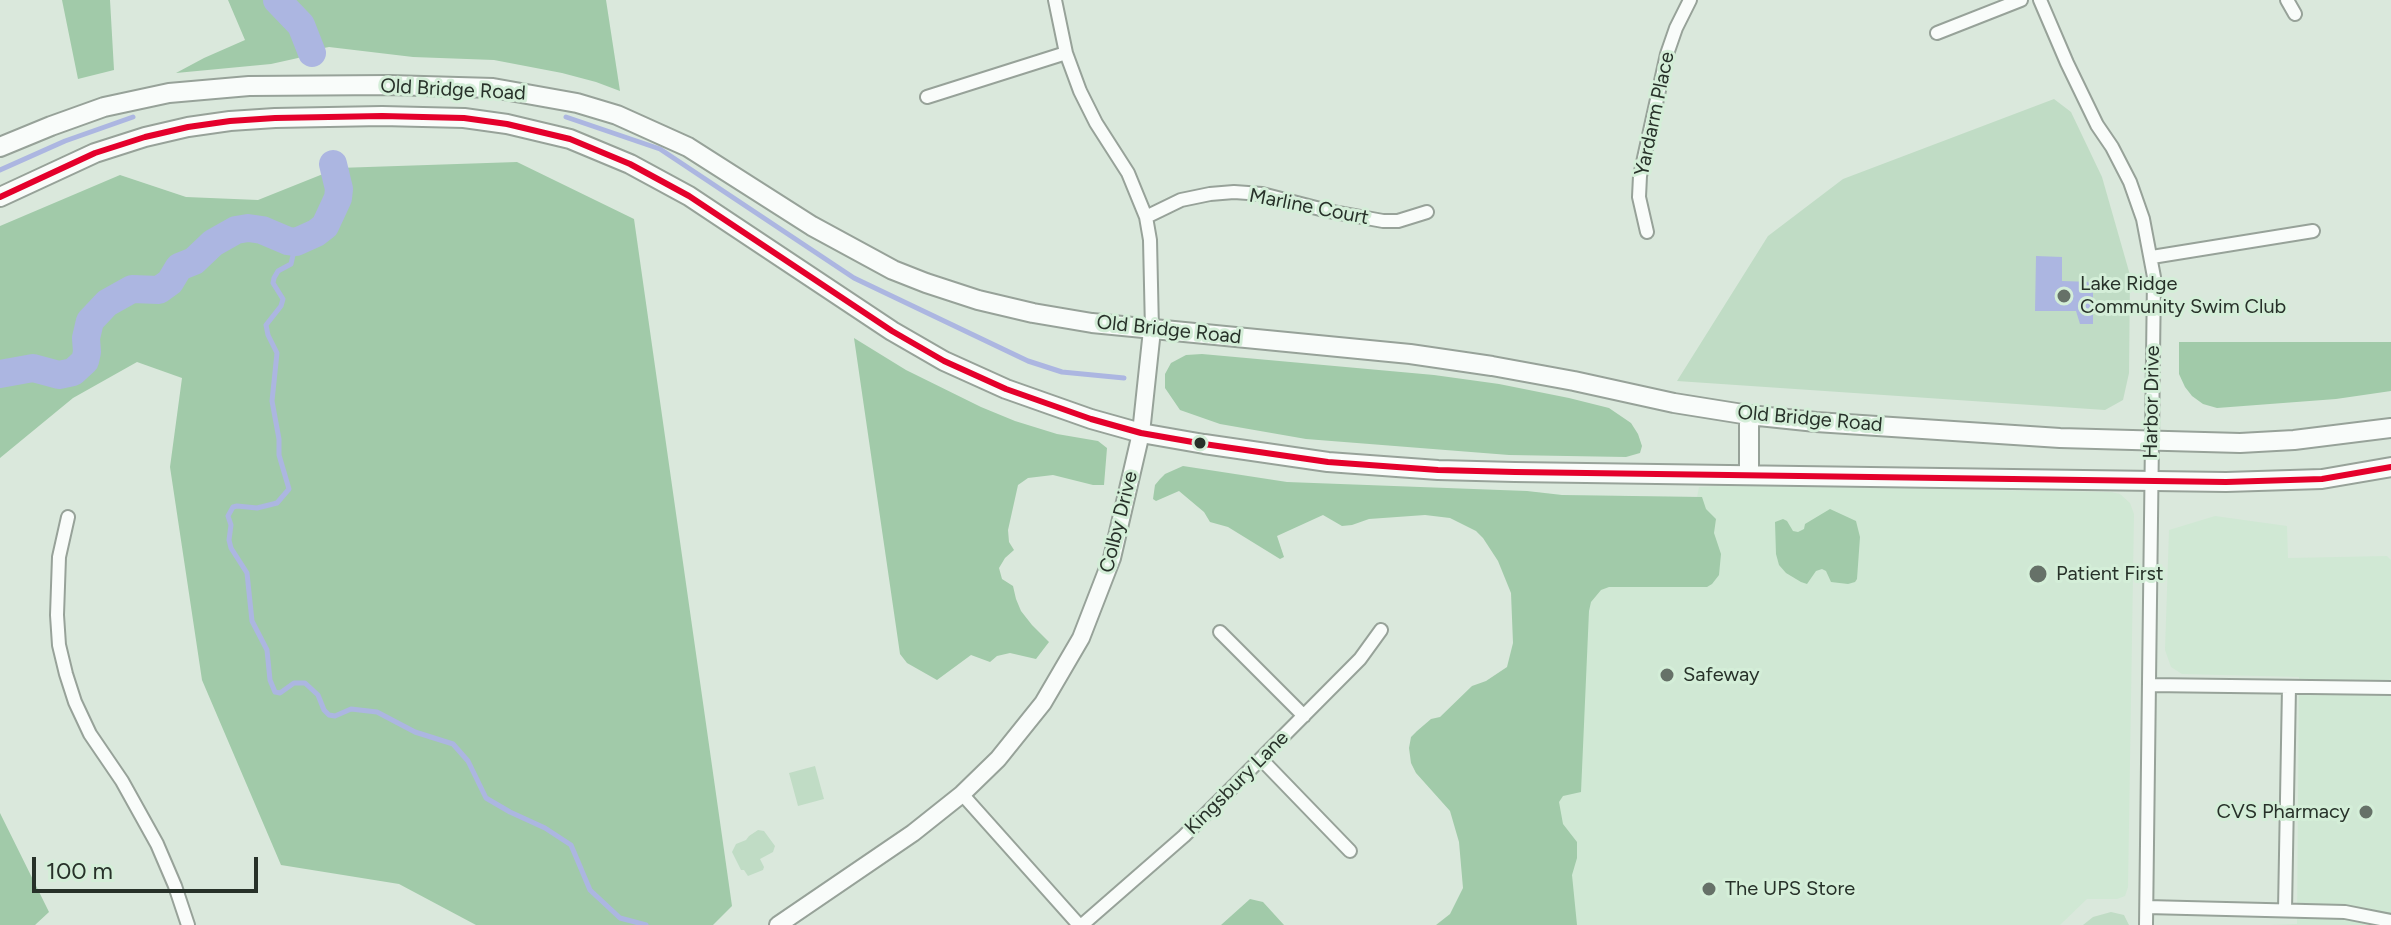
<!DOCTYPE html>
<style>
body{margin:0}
#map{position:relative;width:2391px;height:925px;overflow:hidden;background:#dae8dc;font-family:Figtree,sans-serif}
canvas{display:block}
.scale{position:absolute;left:32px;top:857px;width:226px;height:36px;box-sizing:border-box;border:4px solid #273129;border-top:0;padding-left:10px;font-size:24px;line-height:28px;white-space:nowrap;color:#273129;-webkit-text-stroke:6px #d4eed8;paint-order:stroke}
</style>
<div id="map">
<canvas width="2391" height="925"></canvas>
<div class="scale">100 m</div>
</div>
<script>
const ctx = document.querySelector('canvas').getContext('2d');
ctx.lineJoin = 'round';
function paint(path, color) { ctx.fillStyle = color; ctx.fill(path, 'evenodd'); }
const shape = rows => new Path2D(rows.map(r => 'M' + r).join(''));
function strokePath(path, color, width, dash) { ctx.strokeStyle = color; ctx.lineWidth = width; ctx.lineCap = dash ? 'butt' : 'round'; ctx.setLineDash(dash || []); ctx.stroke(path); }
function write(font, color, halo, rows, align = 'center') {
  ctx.font = font + ' Figtree,sans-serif'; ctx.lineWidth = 6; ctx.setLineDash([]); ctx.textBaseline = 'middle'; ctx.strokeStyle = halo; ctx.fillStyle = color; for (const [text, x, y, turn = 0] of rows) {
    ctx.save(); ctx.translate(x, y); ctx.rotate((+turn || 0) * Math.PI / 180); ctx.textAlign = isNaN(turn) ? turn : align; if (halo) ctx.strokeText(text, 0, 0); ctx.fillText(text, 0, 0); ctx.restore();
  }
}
const built = shape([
 [1788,481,1909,482,1985,490,2111,492,2120,494,2130,503,2134,514,2128,887,2125,896,2117,899,2087,899,2060,925,1514,925,1535,492,1562,495,1697,497,1699,487],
 [2215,516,2287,526,2288,558,2387,556,2391,560,2391,925,2270,925,2297,924,2299,677,2182,674,2171,667,2165,650,2169,530]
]);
const green = shape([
 [2054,99,2071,112,2102,177,2130,275,2129,373,2123,400,2105,410,1677,381,1768,236,1843,179],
 [815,766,824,799,798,806,789,773],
 [758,830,764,831,775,846,773,852,760,859,764,867,763,870,748,876,744,870,741,870,732,852,736,844,746,840,749,836],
 [2111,912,2124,915,2129,925,2083,925,2093,917]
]);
const forest = shape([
 [62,0,110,0,114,70,78,79],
 [228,0,606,0,620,91,596,82,562,73,494,60,413,57,329,47,319,49,298,58,271,64,176,73,204,58,245,40],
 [517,162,634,219,732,906,713,925,476,925,399,884,281,865,202,680,170,467,182,378,137,362,73,398,0,458,0,226,120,175,186,197,258,200,338,168],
 [854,338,906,370,981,407,1015,421,1057,434,1098,441,1107,448,1104,485,1093,485,1053,475,1028,478,1018,485,1008,530,1009,542,1014,550,1005,558,999,568,1002,579,1013,586,1016,599,1021,611,1032,625,1049,642,1036,659,1010,653,997,656,990,662,971,655,937,680,907,663,900,654],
 [2179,342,2391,342,2391,391,2336,399,2217,408,2203,404,2192,396,2185,387,2179,374],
 [1202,354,1434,375,1499,384,1569,398,1609,408,1631,423,1638,434,1642,446,1640,453,1626,457,1509,455,1306,439,1220,424,1180,410,1165,388,1165,374,1171,363,1186,355],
 [1183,466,1287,482,1527,491,1562,495,1702,497,1706,509,1716,519,1714,533,1721,554,1719,575,1712,584,1707,587,1609,587,1601,590,1591,602,1589,611,1581,792,1563,796,1559,802,1563,824,1577,842,1577,858,1572,875,1577,925,1436,925,1450,914,1463,888,1459,842,1450,811,1416,773,1411,763,1409,748,1411,737,1417,731,1431,719,1440,717,1472,686,1486,681,1507,667,1513,643,1511,593,1498,561,1483,538,1476,531,1450,518,1425,515,1369,519,1352,525,1342,526,1323,515,1277,536,1284,557,1280,559,1228,527,1210,522,1204,512,1179,491,1156,501,1153,499,1155,485,1160,479,1165,474],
 [1830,509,1856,521,1860,537,1857,579,1855,582,1848,584,1831,582,1826,571,1822,569,1816,571,1807,584,1801,582,1786,573,1779,565,1776,554,1775,522,1783,519,1787,521,1793,531,1798,532,1804,529,1805,524],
 [0,813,49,912,35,925,0,925],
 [1250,899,1263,902,1284,925,1221,925]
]);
const water = shape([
 [2036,256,2062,257,2062,281,2093,282,2093,324,2080,324,2076,311,2035,311]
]);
const stream = shape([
 [566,117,660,149,854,278,1028,361,1062,372,1124,378],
 [0,170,65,141,133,117],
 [296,242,291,264,278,271,274,278,273,283,283,299,281,306,266,325,268,335,277,353,272,401,279,439,279,455,289,489,277,503,257,508,237,506,233,507,228,516,231,525,229,540,231,548,247,573,252,621,267,650,270,680,275,692,280,693,294,683,305,683,318,695,324,710,329,715,335,716,351,709,377,712,415,732,453,744,468,761,486,798,510,812,545,828,571,845,590,890,620,918,646,925]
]);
const river = shape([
 [277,0,301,25,312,53],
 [0,374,33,368,59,375,73,372,85,361,87,352,86,338,90,321,107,303,132,289,159,290,170,282,179,267,194,261,213,243,236,230,248,228,262,230,288,241,296,242,316,233,325,226,338,198,339,189,333,164]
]);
const street = shape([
 [1055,0,1066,53,1080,91,1096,123,1128,173,1146,217,1150,240,1152,330],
 [2040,0,2067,63,2097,125,2112,147,2130,182,2143,219,2154,277,2146,925],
 [2287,0,2295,14],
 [1937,33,2021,0],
 [927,97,1066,53],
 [1146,217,1181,200,1210,194,1234,192,1262,194,1328,211,1383,221,1398,221,1427,212],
 [1647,232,1639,197,1640,176,1667,54,1676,28,1690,0],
 [2152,257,2313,231],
 [68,517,59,557,57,615,59,645,66,674,75,702,90,734,122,781,157,844,175,886,188,925],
 [1220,632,1304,716],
 [2149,685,2391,688],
 [1261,759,1350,851],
 [962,794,1079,925],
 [2147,907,2345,912,2391,921],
 [2285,910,2289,687],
 [1082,925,1184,836,1360,659,1381,630]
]);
const secondary = shape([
 [778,925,913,833,962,794,998,759,1043,703,1081,638,1112,558,1141,433,1152,330]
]);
const primary = shape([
 [0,147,51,126,104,107,169,93,249,86,389,85,493,88,577,103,617,115,688,147,812,226,893,270,926,283,978,300,1033,313,1092,323,1410,354,1492,366,1574,381,1674,403,1749,415,1816,422,2060,438,2240,443,2294,440,2391,428],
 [0,197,95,153,145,137,188,127,230,121,275,118,382,116,464,118,507,124,570,139,630,164,689,196,892,331,944,361,1006,389,1091,419,1141,433,1204,444,1328,462,1438,470,1515,472,2226,482,2322,479,2391,467],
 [1749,474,1749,415]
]);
const bus1 = shape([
 [0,197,95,153,145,137,188,127,230,121,275,118,382,116,464,118,507,124,570,139,630,164,689,196,892,331,944,361,1006,389,1091,419,1141,433,1204,444,1328,462,1438,470,1515,472,2226,482,2322,479,2391,467]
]);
const markers = [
 [2064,296,8,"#667168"],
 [1200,443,7,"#273129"],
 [2038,574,10,"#667168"],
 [1667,675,8,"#667168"],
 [2366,812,8,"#667168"],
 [1709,889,8,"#667168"]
];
const streetNames = [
 ["Old Bridge Road",453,90,3],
 ["Yardarm Place",1655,114,-78],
 ["Marline Court",1309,207,11],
 ["Old Bridge Road",1169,330,6],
 ["Harbor Drive",2152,402,-89],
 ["Old Bridge Road",1810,419,5],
 ["Colby Drive",1119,522,-76],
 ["Kingsbury Lane",1237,783,-45]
];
const poiNames = [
 ["Lake Ridge",2080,284],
 ["Community Swim Club",2080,307],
 ["Patient First",2056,574],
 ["Safeway",1683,675],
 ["CVS Pharmacy",2350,812,"right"],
 ["The UPS Store",1725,889]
];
paint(built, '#d0e8d4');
paint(green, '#c0dcc5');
paint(forest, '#a1caa9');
paint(water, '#acb6e1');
strokePath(stream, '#acb6e1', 5);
strokePath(river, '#acb6e1', 28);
strokePath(street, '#97a299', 16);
strokePath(secondary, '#97a299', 20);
strokePath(primary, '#97a299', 22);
strokePath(street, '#f9fcfa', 12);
strokePath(secondary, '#f9fcfa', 16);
strokePath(primary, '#f9fcfa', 18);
strokePath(bus1, '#e4002b', 6);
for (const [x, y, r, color] of markers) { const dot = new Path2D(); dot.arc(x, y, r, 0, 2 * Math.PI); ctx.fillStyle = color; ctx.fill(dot); strokePath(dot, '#d4eed8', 3); }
write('20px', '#273129', '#d4eed8', streetNames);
write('20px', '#273129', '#d4eed8', poiNames, 'left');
</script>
